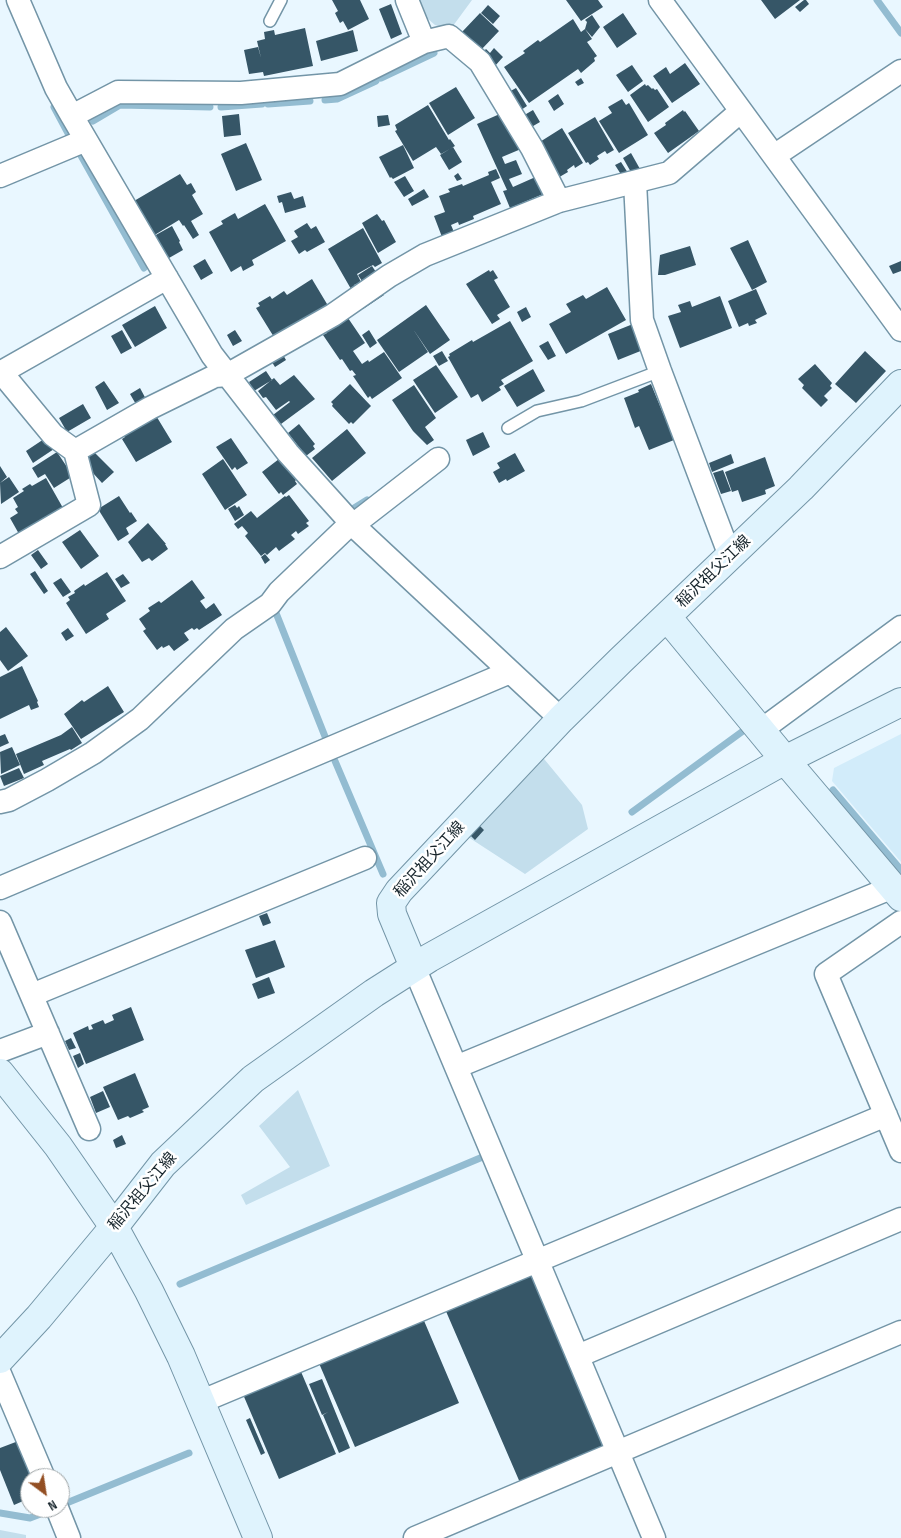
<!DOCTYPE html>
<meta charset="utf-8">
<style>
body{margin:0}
#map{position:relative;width:901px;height:1538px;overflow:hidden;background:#e9f7ff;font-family:"Sofia Sans Condensed",sans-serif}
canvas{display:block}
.north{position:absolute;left:20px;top:1468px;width:50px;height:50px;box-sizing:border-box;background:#fff;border:1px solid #a3a9ab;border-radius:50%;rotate:149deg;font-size:14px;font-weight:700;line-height:20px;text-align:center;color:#19272e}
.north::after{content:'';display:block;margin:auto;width:18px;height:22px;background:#934f23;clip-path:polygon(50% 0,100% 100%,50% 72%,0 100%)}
</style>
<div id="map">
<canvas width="901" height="1538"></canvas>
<div class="north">N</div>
</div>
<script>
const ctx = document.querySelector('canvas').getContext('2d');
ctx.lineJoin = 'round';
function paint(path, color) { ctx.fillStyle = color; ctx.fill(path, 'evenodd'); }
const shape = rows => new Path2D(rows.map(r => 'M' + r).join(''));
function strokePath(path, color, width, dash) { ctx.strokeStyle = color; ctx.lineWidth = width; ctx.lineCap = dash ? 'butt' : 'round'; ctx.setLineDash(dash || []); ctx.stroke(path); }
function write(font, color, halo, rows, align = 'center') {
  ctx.font = font + ' "Sofia Sans Condensed","Noto Sans JP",sans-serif'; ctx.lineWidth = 5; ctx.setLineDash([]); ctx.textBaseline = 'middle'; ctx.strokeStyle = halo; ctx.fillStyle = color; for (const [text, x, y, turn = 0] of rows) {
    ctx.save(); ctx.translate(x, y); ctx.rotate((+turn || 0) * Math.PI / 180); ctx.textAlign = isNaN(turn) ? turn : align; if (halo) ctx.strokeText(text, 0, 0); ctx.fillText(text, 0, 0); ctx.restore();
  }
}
const built = shape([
 [901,734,901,862,832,781,834,768]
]);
const green = shape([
 [415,0,472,0,450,30,435,25,419,11],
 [540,754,582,805,588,829,525,874,465,835],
 [298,1090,330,1166,246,1205,241,1195,290,1167,259,1126],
 [0,1530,26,1535,26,1538,0,1538]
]);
const stream = shape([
 [877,0,901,33],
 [381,78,434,53],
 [325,100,337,99,376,81],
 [268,104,310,101],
 [54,107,69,135],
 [221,107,262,104],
 [93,121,120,105,210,107],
 [79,152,144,268],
 [351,510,367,500],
 [276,613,326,739],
 [335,761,383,874],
 [833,790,901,870],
 [632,812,743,731],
 [180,1284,485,1156],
 [69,1502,189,1453],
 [0,1513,30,1518,51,1510]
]);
const building = shape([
 [332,0,360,0,369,19,348,30,343,21,340,23,335,13,338,11],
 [566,0,598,0,603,7,581,21],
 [761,0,800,0,775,19],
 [804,0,806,0,809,4,800,12,795,7],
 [391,4,402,34,391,39,379,9],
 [488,5,500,16,493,24,481,13],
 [480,13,499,31,481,50,462,32],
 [623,13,637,34,617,48,603,27],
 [592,15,600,27,592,37,585,29,587,22,585,20],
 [573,19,581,32,585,29,592,39,587,42,597,56,594,58,595,61,581,73,578,69,529,103,504,67,525,53,523,51,538,40,540,42],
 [305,28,313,66,264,76,263,72,249,74,244,50,258,47,261,58,257,41,265,39,264,32,274,30,275,35],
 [353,30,358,51,321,61,316,41],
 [494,48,503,57,495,66,483,52,486,49,490,53],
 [685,63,700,84,672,103,653,76,666,67,670,74],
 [632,65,643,81,628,92,616,75],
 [581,78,584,83,578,86,575,82],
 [645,84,646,86,648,85,652,89,653,88,655,90,657,89,669,107,648,122,630,95],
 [456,87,475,118,448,135,429,103],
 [516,88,527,106,518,112,507,93],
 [558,94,564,104,554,111,548,101],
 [622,99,626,105,629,103,648,135,619,153,599,121,612,113,608,107],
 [428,105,449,140,450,139,455,146,441,154,436,147,413,161,395,131,397,130,395,125],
 [533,110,540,122,528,129,521,117],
 [683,110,684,112,685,111,699,131,668,153,654,133,666,125,665,123],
 [502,113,513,139,516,138,521,149,502,157,505,164,516,160,522,174,509,179,513,187,540,175,548,192,510,208,503,191,507,190,477,124],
 [239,114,241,135,224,137,222,116],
 [388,115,390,125,378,127,377,116],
 [595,117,614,150,607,154,605,151,597,156,599,159,590,165,588,162,586,163,568,133],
 [562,128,583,163,575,168,574,165,567,170,568,172,556,179,535,145],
 [246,143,262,180,236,191,221,154],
 [403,145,414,168,393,179,391,177,390,178,379,157],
 [453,147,462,162,449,170,440,155],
 [631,153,640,169,632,174,623,158],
 [621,162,628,173,622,176,615,165],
 [496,169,500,178,491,182,501,204,473,216,474,219,459,225,458,222,451,225,454,232,442,237,434,216,445,212,439,196,450,192,448,189,462,184,463,186,489,175,488,172],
 [458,173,462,179,457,181,454,176],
 [180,174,187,185,191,183,196,192,192,195,203,214,191,221,199,235,193,239,184,225,183,226,179,220,153,236,134,201],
 [405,176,414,191,404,197,394,182],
 [424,189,429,197,412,206,408,199],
 [291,192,294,199,303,196,306,207,285,213,282,202,279,203,277,196],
 [265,204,286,241,252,260,254,265,243,271,241,266,231,272,209,232,223,224,221,221,235,213,238,219],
 [377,214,382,221,384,220,396,242,378,253,362,223],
 [307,223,311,229,316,226,325,242,307,252,305,250,299,254,291,241,298,237,294,231],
 [172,226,180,241,179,242,183,250,169,258,154,236],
 [363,228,382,263,375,267,373,265,357,274,361,282,354,285,355,287,351,289,328,249],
 [748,240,767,282,752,290,730,248],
 [690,246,696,265,665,275,658,275,660,255],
 [205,259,213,273,201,280,193,266],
 [901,261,901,271,893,274,889,266],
 [372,266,378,275,364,284,358,275],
 [489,270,490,272,493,270,498,278,494,280,510,307,497,315,500,319,492,324,466,284],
 [312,279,330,309,277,342,256,308,260,306,258,303,270,296,272,299,284,291,287,295],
 [607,287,626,320,566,354,549,324,571,312,566,304,583,295,586,299],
 [380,289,384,295,363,309,358,304],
 [756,289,767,314,755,320,757,323,749,326,748,323,739,327,728,301],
 [720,296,732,328,680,348,668,316,681,312,678,305,690,301,692,307],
 [426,305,450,340,430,354,413,329,428,352,399,372,377,340],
 [155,306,167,328,135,347,122,325],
 [526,307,531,317,522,322,517,312],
 [345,317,347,319,348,318,365,343,353,351,362,364,368,360,369,362,384,352,402,378,372,399,370,396,368,398,353,376,356,375,352,370,350,371,342,359,340,360,323,335,327,333,325,330],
 [510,321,533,361,501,380,504,384,499,387,501,390,482,402,478,394,471,398,448,357,450,356,449,354,472,340,473,342],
 [633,324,643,350,618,360,608,334],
 [122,330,132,348,121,354,111,336],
 [235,330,242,341,233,346,227,335],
 [369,330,377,343,370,348,362,335],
 [548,341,556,356,548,360,539,346],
 [442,351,448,361,439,366,433,356],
 [865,351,886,371,856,403,835,384],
 [282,353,286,360,275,367,270,359],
 [815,364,832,383,830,386,832,388,824,396,828,400,821,407,802,388,804,385,798,379],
 [436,365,458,397,435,413,413,380],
 [533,369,545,391,517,407,504,386],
 [266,371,272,380,254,391,249,382],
 [294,375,315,399,281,424,273,415,290,402,289,401,276,410,266,397,263,398,258,391,274,378,280,385],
 [104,381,119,403,107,410,95,387],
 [350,384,371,406,353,424,351,422,349,424,332,406,333,404,331,402],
 [651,384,674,440,649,450,639,426,635,428,624,398,639,392,638,390],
 [414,385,436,418,425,427,434,440,427,445,413,431,392,400],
 [140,388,147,401,137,406,130,394],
 [83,404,91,418,67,432,59,418],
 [155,414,172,442,136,462,122,439,125,437,123,434],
 [299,424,315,444,313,446,315,449,306,456,288,433],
 [347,429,366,453,332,481,312,458],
 [483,432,490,447,473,456,466,440],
 [47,437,54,449,33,463,26,451],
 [231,438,248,463,237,470,235,467,232,470,216,447],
 [57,452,73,476,54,488,45,474,38,478,32,468],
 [94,452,114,472,102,483,83,462],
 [515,453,525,471,507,481,506,479,499,483,493,472,500,468,497,463],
 [731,454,734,463,712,472,709,463],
 [765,457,775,486,765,490,766,494,742,502,738,490,732,492,725,472],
 [223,459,247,495,225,510,202,474],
 [279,459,296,480,295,481,297,484,283,495,281,492,279,494,262,472],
 [0,466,7,477,0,483],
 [723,470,731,491,721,494,713,473],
 [9,477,19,492,1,504,0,483],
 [46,478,63,508,19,534,10,518,18,513,15,509,18,507,13,498,24,491,22,489,30,484,32,486],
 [289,495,309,521,306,523,309,526,298,534,296,531,291,535,295,539,279,551,276,547,267,555,265,553,261,556,245,536,248,533,242,526,238,529,234,524,251,511,257,518,285,496,286,497],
 [119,496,130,513,131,512,137,521,126,528,129,534,118,541,98,509],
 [235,505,237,508,239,506,244,515,235,521,228,509],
 [148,523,166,544,165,544,168,549,152,561,149,558,142,562,128,542],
 [80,530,99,556,81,569,62,542],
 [38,550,48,564,41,569,31,555],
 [265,554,270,560,265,564,261,557],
 [35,571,48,591,44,594,30,574],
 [107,572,126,601,106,614,109,619,86,634,66,603,70,600,68,597,75,593,74,591,84,584,85,586],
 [123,574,130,583,121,588,115,579],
 [61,578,71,592,63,597,53,583],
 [192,580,205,598,200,601,206,609,214,603,222,615,199,630,197,628,194,630,192,628,184,633,189,640,174,651,169,645,163,648,162,646,157,650,143,631,146,629,139,619,150,611,148,608,159,601,161,603],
 [6,627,28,656,8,671,0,660,0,632],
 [68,628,74,636,66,641,61,633],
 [22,666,38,701,37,702,39,707,31,710,29,705,0,719,0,677],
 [108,686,124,712,81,739,64,714,82,700,84,702],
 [72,727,82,743,71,750,70,749,42,761,44,765,24,774,16,754,61,735],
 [5,734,9,743,0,747,0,736],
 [12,747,20,765,1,774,0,752],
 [19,768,24,778,4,786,0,776],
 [478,824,484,830,475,840,468,833],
 [267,913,271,923,263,926,259,916],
 [275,940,285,967,256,978,245,950],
 [269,977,275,993,258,999,252,984],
 [131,1007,144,1040,86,1064,73,1033,88,1026,89,1030,93,1029,91,1025,103,1020,105,1024,114,1020,112,1015],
 [71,1038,76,1048,69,1050,65,1041],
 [80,1053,84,1064,78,1068,73,1056],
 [135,1073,149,1107,142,1110,144,1112,130,1118,128,1116,118,1120,103,1087],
 [103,1091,110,1107,96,1113,90,1097],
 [122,1135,126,1144,116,1148,113,1140],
 [532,1272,608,1448,521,1485,445,1309],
 [422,1316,459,1403,355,1447,318,1361],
 [299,1367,336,1454,279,1479,242,1392],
 [322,1379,350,1448,339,1453,323,1415,328,1412,322,1415,309,1384],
 [250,1418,265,1453,261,1455,246,1420],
 [21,1440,37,1478,30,1478,30,1498,14,1505,0,1470,0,1448]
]);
const lane = shape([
 [270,21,281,0],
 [508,428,537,411,581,401,660,371]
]);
const street = shape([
 [18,0,56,88,72,116],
 [407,0,424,42,340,84,241,93,118,92,72,116,212,355,288,453,353,525,561,719],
 [660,0,901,330],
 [424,42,449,36,480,62,532,148,559,201],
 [774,156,901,71],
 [0,176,86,140],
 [635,182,642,320,660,371,730,556],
 [1,372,53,435,75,451],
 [0,373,167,278],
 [0,557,89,505,75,451,150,408,215,376,227,375,333,315,389,276,425,255,559,201,669,173,741,111],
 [760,731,901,627],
 [0,802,9,800,47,780,93,753,140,719,234,629,270,604,279,592,346,528,353,525,438,459],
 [0,888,510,672],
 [0,922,89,1129],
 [901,922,826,974,901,1151],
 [414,967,654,1538],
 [32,995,365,858],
 [0,1051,48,1033],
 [456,1067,893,887],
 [578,1356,901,1219],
 [0,1374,44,1478],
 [200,1402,886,1115],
 [57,1508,69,1538],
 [415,1538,901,1332]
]);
const secondary = shape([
 [667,617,785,760,901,897],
 [414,967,392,914,391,903,399,891,561,719,621,660,801,488,901,384],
 [0,1073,58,1146,114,1227,149,1291,181,1356,258,1538],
 [0,1359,39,1317,114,1227,163,1164,253,1079,374,993,429,958,785,760,901,702]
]);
const streetNames = [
 ["稲沢祖父江線",714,572,-44],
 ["稲沢祖父江線",430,860,-48],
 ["稲沢祖父江線",143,1192,-50]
];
paint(built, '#d2ecfa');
paint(green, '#c3deec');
strokePath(stream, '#93bcd1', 7);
paint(building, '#365667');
strokePath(lane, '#7395a7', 14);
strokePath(street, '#7395a7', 25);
strokePath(secondary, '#7395a7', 30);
strokePath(lane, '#fff', 11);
strokePath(street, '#fff', 22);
strokePath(secondary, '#dff3fd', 28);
write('16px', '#19272e', '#fff', streetNames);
</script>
